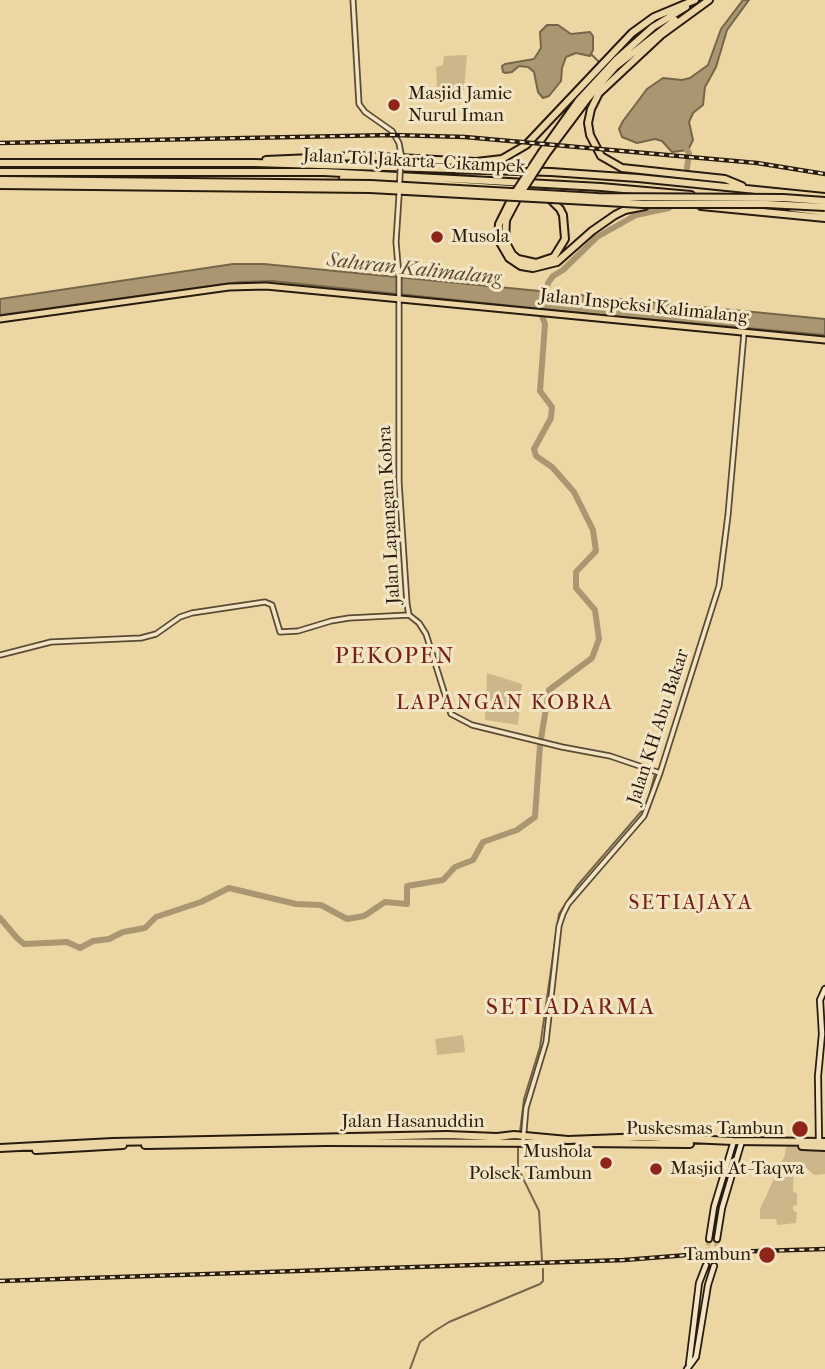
<!DOCTYPE html>
<meta charset="utf-8">
<style>
body{margin:0}
canvas{display:block;background:#ecd7a4}
</style>
<canvas width="825" height="1369"></canvas>
<script>
const ctx = document.querySelector('canvas').getContext('2d');
ctx.lineJoin = 'round';
function paint(path, color) { ctx.fillStyle = color; ctx.fill(path, 'evenodd'); }
const shape = rows => new Path2D(rows.map(r => 'M' + r).join(''));
function strokePath(path, color, width, dash) { ctx.strokeStyle = color; ctx.lineWidth = width; ctx.lineCap = dash ? 'butt' : 'round'; ctx.setLineDash(dash || []); ctx.stroke(path); }
function write(font, color, halo, rows, align = 'center') {
  ctx.font = font + ' "IM FELL French Canon",serif'; ctx.lineWidth = 6; ctx.setLineDash([]); ctx.textBaseline = 'middle'; ctx.strokeStyle = halo; ctx.fillStyle = color; for (const [text, x, y, turn = 0] of rows) {
    ctx.save(); ctx.translate(x, y); ctx.rotate((+turn || 0) * Math.PI / 180); ctx.textAlign = isNaN(turn) ? turn : align; if (halo) ctx.strokeText(text, 0, 0); ctx.fillText(text, 0, 0); ctx.restore();
  }
}
const green = shape([
 [467,55,464,90,443,90,437,87,436,67,443,65,444,56],
 [272,281,825,335,825,340,409,299,398,295,386,298,248,286,0,319,0,315,240,282],
 [487,673,522,684,518,725,485,720],
 [463,1035,465,1052,437,1055,435,1039],
 [637,1138,825,1142,825,1174,814,1175,804,1166,794,1167,793,1192,797,1193,797,1205,793,1206,793,1210,797,1213,796,1223,777,1225,776,1219,760,1219,760,1209,785,1155,786,1145,636,1144]
]);
const water = shape([
 [743,0,749,0,727,30,716,67,705,87,703,105,693,113,689,122,693,140,688,150,672,152,662,141,655,139,637,143,622,137,619,129,623,121,647,89,663,78,682,80,690,78,708,65,721,29,743,0],
 [547,25,558,25,571,34,590,32,593,36,593,50,590,56,576,53,566,57,562,68,561,81,549,96,543,98,538,92,534,72,528,67,519,66,512,72,506,73,503,72,502,66,505,64,534,59,541,48,540,32,547,25],
 [233,264,264,264,825,319,825,335,610,316,272,281,240,282,0,315,0,299,233,264]
]);
const stream = shape([
 [592,55,599,62],
 [649,797,655,774],
 [520,1132,524,1099,540,1047,559,914,577,886,646,806],
 [518,1146,518,1168,539,1211,542,1260],
 [410,1369,420,1342,433,1332,449,1322,540,1284,543,1281,543,1269]
]);
const river = shape([
 [687,150,689,153,687,168],
 [547,291,548,283,553,276,563,270,597,237,636,215,669,208],
 [541,739,549,690,592,658,599,639,595,610,576,588,576,572,596,551,593,530,574,492,552,467,536,456,534,449,551,418,552,407,540,391,545,324,542,316],
 [0,918,17,938,24,944,67,942,80,948,93,941,109,939,123,932,145,928,156,917,201,902,229,888,296,904,321,905,347,919,364,916,385,902,407,904,407,886,443,880,455,867,473,860,483,842,517,830,535,817,540,745]
]);
const secondaryTunnel = shape([
 [706,1265,709,1239],
 [714,1266,717,1239]
]);
const tertiary = shape([
 [353,0,359,104,365,112,392,131,399,143,401,154],
 [399,196,396,242,399,277,399,482,407,604,409,615,419,623,426,634,451,714,472,725,562,747,610,756,660,773],
 [0,655,51,642,141,638,156,634,180,617,192,613,265,602,272,605,280,632,298,631,331,621,349,618,409,615],
 [523,1142,526,1108,546,1042,559,926,563,914,568,904,644,816,660,773,719,586,728,515,744,333]
]);
const secondary = shape([
 [819,1142,818,1076,822,1034,820,1000,825,989],
 [709,1239,714,1207,733,1144],
 [717,1239,722,1208,741,1144],
 [689,1364,699,1283,706,1265],
 [687,1369,696,1357,708,1285,714,1266]
]);
const primary = shape([
 [0,319,229,287,266,286,825,340]
]);
const trunk = shape([
 [582,1143,690,1144],
 [145,1145,326,1142,561,1143],
 [802,1146,825,1147],
 [0,1148,113,1142,447,1135,497,1137,514,1135,568,1140,646,1137,733,1141,825,1142],
 [36,1150,123,1145]
]);
const motorway = shape([
 [709,0,661,35,599,93,591,109,588,123,590,135,601,156,622,168,725,179,742,186],
 [542,152,579,100,616,60,653,27,686,7],
 [546,154,588,98,615,67,675,20],
 [266,160,358,156,476,162,502,159,526,145,632,33,654,17,695,0],
 [0,163,254,163,551,172,638,178,825,197],
 [0,172,324,172,601,187,691,195],
 [343,178,511,189],
 [512,198,499,224,498,239,509,258,521,266,533,268,557,262,592,231,615,215,625,210,645,206],
 [516,201,506,220,505,241,512,254,518,259,536,263,554,257,565,239,563,215,560,209,548,197],
 [701,206,825,218],
 [792,208,825,212]
]);
const rail = shape([
 [0,143,393,135,465,137,757,163,825,174],
 [0,1281,624,1260,726,1252,825,1249]
]);
const tertiaryBridge = shape([
 [399,196,401,154]
]);
const motorwayBridge = shape([
 [0,180,371,184,598,197,783,198,825,201],
 [0,185,370,189,642,204,767,204,825,207],
 [515,193,542,152],
 [520,194,546,154]
]);
const markers = [
 [394,105,7,"#8f2418"],
 [437,237,7,"#8f2418"],
 [800,1129,9,"#8f2418"],
 [606,1163,7,"#8f2418"],
 [656,1169,7,"#8f2418"],
 [767,1255,9,"#8f2418"]
];
const poiNames = [
 ["Masjid Jamie",408,94],
 ["Nurul Iman",408,116],
 ["Musola",451,237],
 ["Puskesmas Tambun",784,1129,"right"],
 ["Mushola",592,1152,"right"],
 ["Polsek Tambun",592,1174,"right"],
 ["Masjid At-Taqwa",670,1169],
 ["Tambun",751,1255,"right"]
];
const streetNames = [
 ["Jalan Tol Jakarta–Cikampek",414,162,3],
 ["Jalan Inspeksi Kalimalang",644,307,6],
 ["Jalan Lapangan Kobra",390,515,-93],
 ["Jalan KH Abu Bakar",659,727,-72],
 ["Jalan Hasanuddin",413,1122]
];
const waterNames = [
 ["Saluran Kalimalang",414,270,6]
];
const neighbourhoodNames = [
 ["LAPANGAN KOBRA",505,704],
 ["SETIAJAYA",691,904]
];
const quarterNames = [
 ["PEKOPEN",395,657],
 ["SETIADARMA",571,1008]
];
paint(green, '#cbb78a');
paint(water, '#aa9771');
strokePath(water, '#766649', 2);
strokePath(stream, '#766649', 2);
strokePath(river, '#aa9771', 6);
strokePath(secondaryTunnel, '#c5b286', 4.5, [4.5, 2]);
strokePath(tertiary, '#5a4b34', 7);
strokePath(secondary, '#291c0e', 8);
strokePath(primary, '#291c0e', 9);
strokePath(trunk, '#291c0e', 10);
strokePath(motorway, '#291c0e', 10);
strokePath(tertiary, '#f3e5c4', 3.5);
strokePath(secondary, '#f3e5c4', 4.5);
strokePath(primary, '#ecd7a4', 5);
strokePath(trunk, '#ecd7a4', 6);
strokePath(motorway, '#ecd7a4', 6);
strokePath(rail, '#291c0e', 4.5);
strokePath(rail, '#f3e5c4', 2, [5]);
strokePath(tertiaryBridge, '#5a4b34', 7, []);
strokePath(motorwayBridge, '#291c0e', 10, []);
strokePath(tertiaryBridge, '#f3e5c4', 3.5);
strokePath(motorwayBridge, '#ecd7a4', 6);
for (const [x, y, r, color] of markers) { const dot = new Path2D(); dot.arc(x, y, r, 0, 2 * Math.PI); ctx.fillStyle = color; ctx.fill(dot); strokePath(dot, '#f3e5c4', 2.5); }
write('19px', '#291c0e', '#f3e5c4', poiNames, 'left');
write('19px', '#291c0e', '#f3e5c4', streetNames);
write('italic 21px', '#5d4d36', '#f3e5c4', waterNames);
ctx.letterSpacing = '2px';
write('21px', '#7a1f14', '#f3e5c4', neighbourhoodNames);
ctx.letterSpacing = '0px';
ctx.letterSpacing = '2px';
write('23px', '#7a1f14', '#f3e5c4', quarterNames);
ctx.letterSpacing = '0px';
</script>
